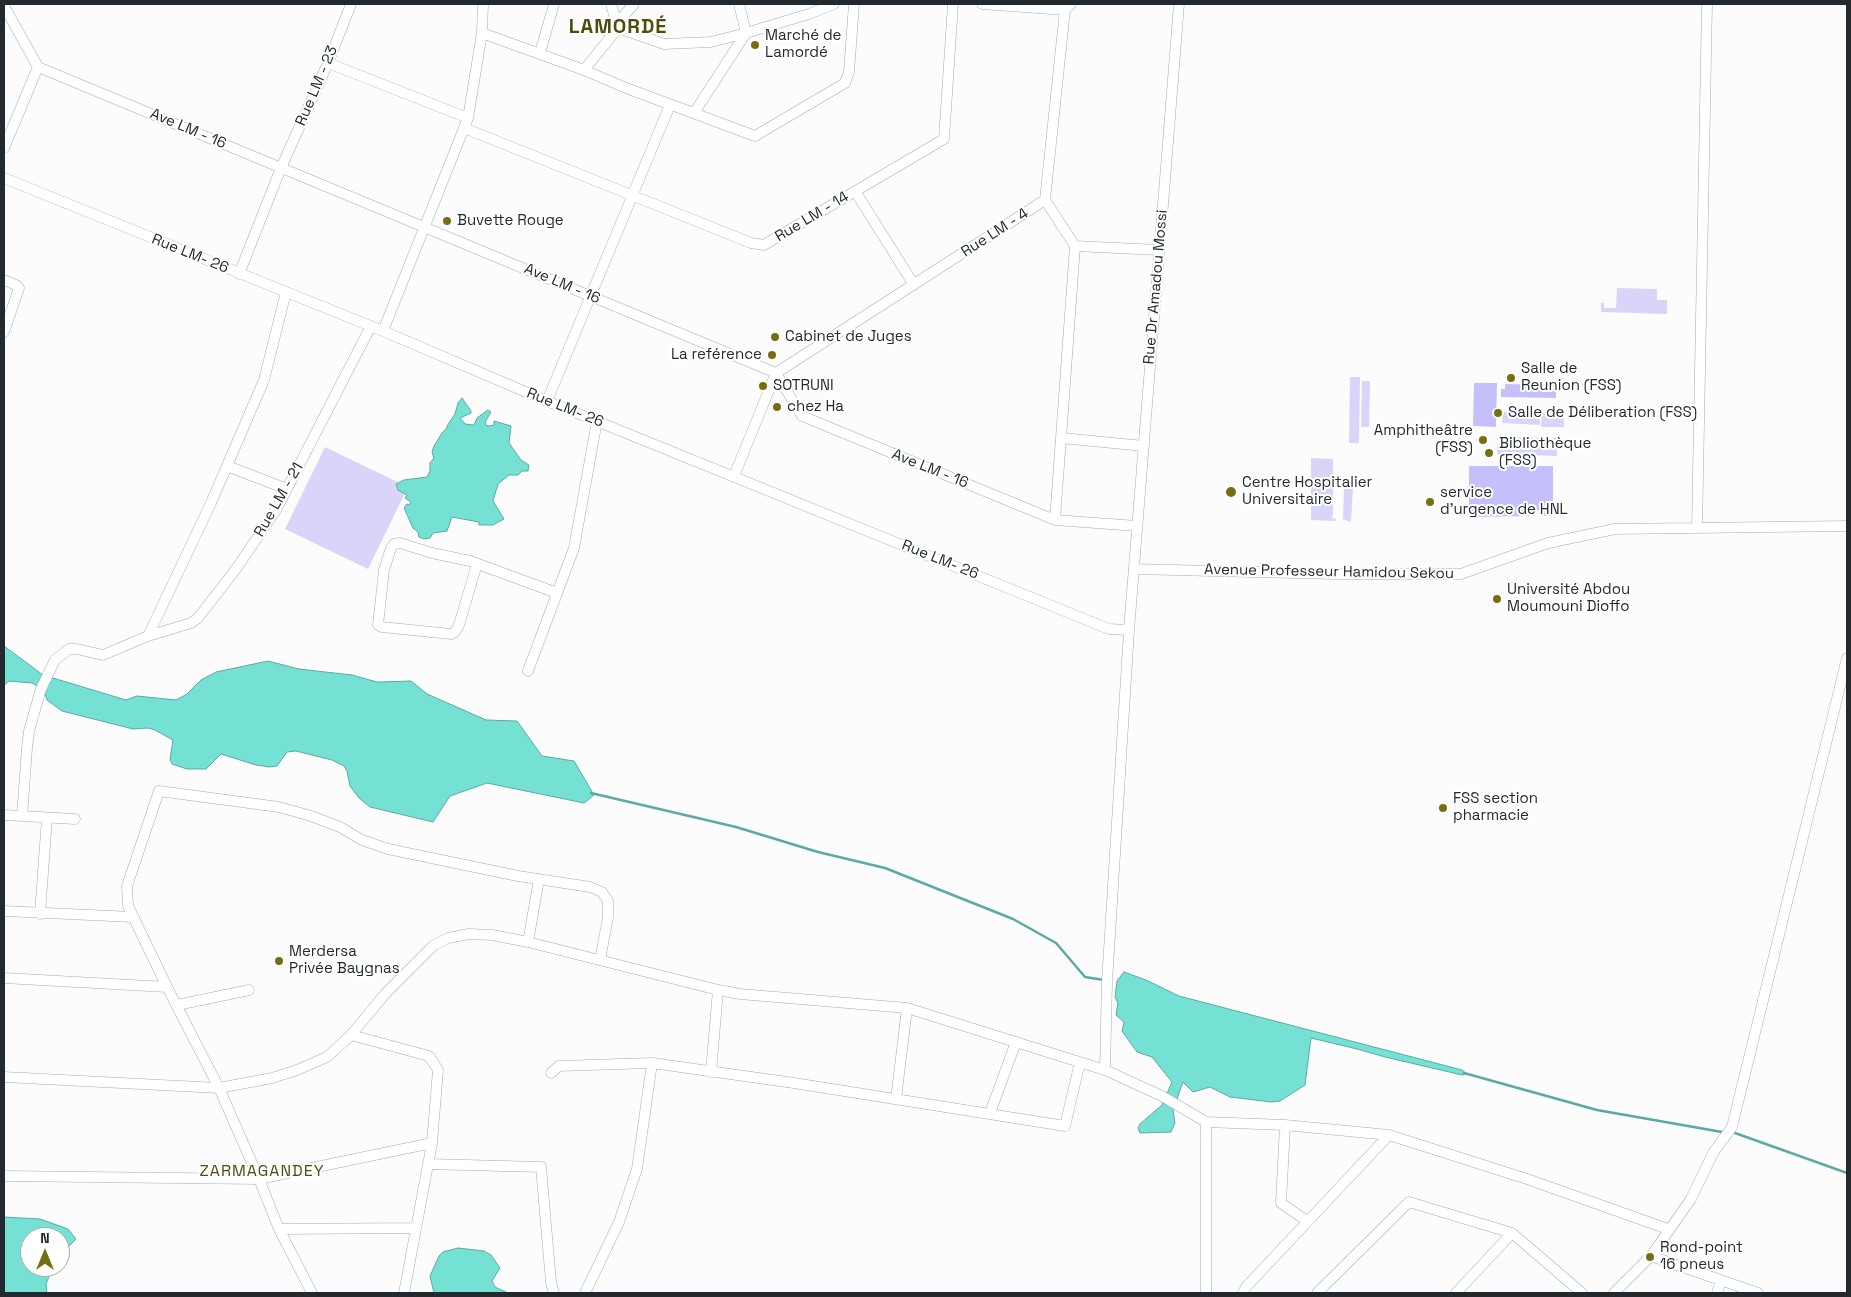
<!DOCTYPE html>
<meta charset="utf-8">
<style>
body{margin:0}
#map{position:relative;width:1851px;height:1297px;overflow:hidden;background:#fcfcfc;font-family:"Space Grotesk",sans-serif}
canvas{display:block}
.frame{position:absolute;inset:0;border:5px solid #222a30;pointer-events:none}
.north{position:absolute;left:20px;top:1227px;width:50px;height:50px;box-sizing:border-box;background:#fff;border:1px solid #a7aaac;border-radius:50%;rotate:0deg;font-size:14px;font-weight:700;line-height:20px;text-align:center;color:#222a30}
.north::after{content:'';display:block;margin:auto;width:18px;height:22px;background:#746f10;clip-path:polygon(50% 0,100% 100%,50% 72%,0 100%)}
</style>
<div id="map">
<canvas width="1851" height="1297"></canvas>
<div class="frame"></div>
<div class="north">N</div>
</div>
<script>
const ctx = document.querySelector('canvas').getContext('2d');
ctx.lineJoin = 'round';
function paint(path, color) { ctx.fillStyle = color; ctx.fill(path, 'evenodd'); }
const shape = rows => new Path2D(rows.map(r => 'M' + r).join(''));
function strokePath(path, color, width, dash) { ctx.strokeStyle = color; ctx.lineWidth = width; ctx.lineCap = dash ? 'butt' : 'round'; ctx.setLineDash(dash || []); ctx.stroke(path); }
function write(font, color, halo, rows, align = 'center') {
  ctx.font = font + ' "Space Grotesk",sans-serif'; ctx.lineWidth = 4; ctx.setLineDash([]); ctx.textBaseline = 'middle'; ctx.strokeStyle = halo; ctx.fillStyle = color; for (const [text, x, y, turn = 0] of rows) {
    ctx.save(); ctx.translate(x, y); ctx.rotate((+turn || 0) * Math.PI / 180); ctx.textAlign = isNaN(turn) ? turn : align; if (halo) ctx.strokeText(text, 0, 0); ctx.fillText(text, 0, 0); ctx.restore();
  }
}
const green = shape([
 [1617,288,1657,289,1657,300,1667,300,1667,314,1601,312,1601,303,1604,303,1604,308,1616,308],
 [1350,377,1360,377,1359,443,1349,443],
 [1362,381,1370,381,1369,427,1361,427],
 [1503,412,1540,413,1540,425,1502,423],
 [1542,413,1564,413,1564,427,1541,427],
 [1505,437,1557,438,1557,456,1497,454,1497,446,1504,446],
 [325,447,408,487,368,569,285,529],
 [1311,458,1333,459,1333,515,1332,516,1332,518,1336,519,1336,521,1311,520],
 [1344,488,1353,488,1351,522,1343,519]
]);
const forest = shape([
 [1474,383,1497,383,1496,427,1473,426],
 [1505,384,1556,385,1556,398,1501,397,1501,389,1505,389],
 [1469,466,1553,466,1553,516,1540,516,1540,510,1533,511,1533,516,1469,517]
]);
const water = shape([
 [462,398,471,411,471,413,460,418,465,424,474,425,477,418,488,410,491,412,485,422,486,425,489,426,494,425,494,421,511,426,509,443,521,460,529,465,528,471,522,471,518,475,509,475,498,484,493,501,504,519,493,525,479,525,479,522,452,517,447,531,433,533,430,538,424,539,419,537,418,532,413,528,404,508,407,504,409,505,411,502,405,498,407,495,398,490,396,484,404,480,427,477,430,471,430,463,434,458,432,452,434,446,442,433,447,428,447,426,455,414,458,403,462,398],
 [4,646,43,675,126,700,137,696,176,700,187,694,201,680,216,672,268,661,299,669,352,675,377,682,411,681,427,694,486,720,517,721,542,756,574,761,594,795,584,803,487,783,450,796,433,822,370,807,359,798,350,786,347,771,344,766,332,760,296,751,287,752,277,766,269,767,256,765,221,754,206,769,187,769,172,764,170,759,173,740,155,730,148,728,133,729,62,711,47,700,44,690,32,683,9,681,4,685,4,646],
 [1124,972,1146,980,1179,996,1462,1070,1467,1074,1462,1075,1385,1057,1357,1049,1311,1038,1305,1085,1280,1101,1271,1102,1230,1097,1210,1087,1193,1092,1183,1082,1173,1110,1175,1123,1171,1132,1140,1133,1138,1128,1140,1124,1162,1105,1172,1082,1152,1057,1137,1052,1122,1031,1124,1022,1116,1015,1118,1003,1115,997,1117,981,1124,972],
 [4,1217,40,1219,68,1229,76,1239,60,1255,60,1237,30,1237,30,1267,53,1267,46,1284,47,1293,4,1293,4,1217],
 [458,1248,484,1251,491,1255,500,1268,492,1281,495,1287,508,1293,434,1293,430,1276,439,1256,443,1252,458,1248]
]);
const stream = shape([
 [591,793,736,827,818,852,885,868,1013,919,1056,943,1085,977,1104,980],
 [1464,1073,1597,1110,1722,1132],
 [1735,1133,1847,1173]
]);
const minor = shape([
 [611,4,618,28],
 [982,4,1065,10],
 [4,6,38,67,776,373,802,416,1055,520,1137,526],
 [617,23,634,4],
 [618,28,664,44,711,42,746,33,809,14,834,4],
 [482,33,584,70,626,88,755,136,845,83,849,72,854,4],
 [540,53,554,4],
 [328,63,468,118],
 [584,70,618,28],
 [694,113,746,33,739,4],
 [464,128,751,243,764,245,944,139,953,4],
 [4,148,38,67],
 [4,178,383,331,547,401,1109,629,1129,630],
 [855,191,914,285],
 [1045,200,1075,246,1055,520],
 [1075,246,1159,250],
 [239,274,281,168,328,63,351,4],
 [4,280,16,285,19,288,4,332],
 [383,331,468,118,482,33,483,4],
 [776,373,1045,200,1065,10,1071,4],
 [547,401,670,105],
 [1061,438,1144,446],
 [227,466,287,489],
 [734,476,776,373],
 [1697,528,1707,4],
 [477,564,459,625,455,632,451,634,382,627,378,625,384,570,391,548,394,544,400,543,432,553,470,561,557,593],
 [1134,569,1336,574,1461,574,1548,543,1615,529,1847,526],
 [148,636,211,503,264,380,286,292],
 [528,671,574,548,597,421],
 [4,815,75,819],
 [22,816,27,748,29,731,41,689,55,660,69,649,77,649,103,655,148,636,191,623,198,618,236,569,276,510,371,326],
 [4,911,133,917],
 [40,914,47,818],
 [528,942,539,879],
 [4,978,167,987],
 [177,1005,249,990],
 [351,1035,429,1056,438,1070,432,1143,404,1293],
 [1105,1070,1107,982,1129,630,1179,4],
 [711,1072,718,990],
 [551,1073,559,1066,652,1063,794,1083,1065,1126,1080,1062],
 [4,1077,219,1088,272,1078,297,1070,327,1057,351,1035,385,994,433,946,448,938,469,934,492,935,528,942,718,990,740,994,907,1008,1105,1070,1162,1096,1206,1122,1285,1125,1389,1135,1527,1179,1668,1229],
 [896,1099,907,1008],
 [990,1113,1016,1042],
 [1206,1122,1206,1293],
 [1285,1125,1281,1203,1307,1221],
 [428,1164,541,1167,551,1282,554,1293],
 [4,1176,259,1179,432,1143],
 [279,1229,416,1228],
 [1651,1256,1758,1293],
 [312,1293,279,1229,259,1179,219,1088,167,987,128,906,127,886,159,791,279,807,311,816,340,827,362,840,388,849,518,876,590,887,602,892,608,901,608,917,600,960],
 [585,1293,619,1222,637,1169,652,1063],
 [1243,1293,1246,1287,1389,1135],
 [1317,1293,1409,1202,1512,1233,1582,1293],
 [1456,1293,1512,1233],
 [1614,1293,1651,1256,1691,1199,1713,1153,1732,1127,1847,658],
 [1717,1293,1721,1280]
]);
const markers = [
 [755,45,5,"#746f10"],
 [447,221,5,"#746f10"],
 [775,337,5,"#746f10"],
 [772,355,5,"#746f10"],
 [1511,378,5,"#746f10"],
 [763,386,5,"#746f10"],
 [777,407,5,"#746f10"],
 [1498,413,5,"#746f10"],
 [1483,440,5,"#746f10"],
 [1489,453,5,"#746f10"],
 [1231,492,6,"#746f10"],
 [1430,502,5,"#746f10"],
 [1497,599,5,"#746f10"],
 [1443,808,5,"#746f10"],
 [279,961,5,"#746f10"],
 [1650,1257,5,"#746f10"]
];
const poiNames = [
 ["Marché de",765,36],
 ["Lamordé",765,53],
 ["Buvette Rouge",457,221],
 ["Cabinet de Juges",785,337],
 ["La reférence",762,355,"right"],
 ["Salle de",1521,369],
 ["Reunion (FSS)",1521,386],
 ["SOTRUNI",773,386],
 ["chez Ha",787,407],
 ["Salle de Déliberation (FSS)",1508,413],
 ["Amphitheâtre",1473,431,"right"],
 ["(FSS)",1473,448,"right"],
 ["Bibliothèque",1499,444],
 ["(FSS)",1499,461],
 ["Centre Hospitalier",1242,483],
 ["Universitaire",1242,500],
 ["service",1440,493],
 ["d'urgence de HNL",1440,510],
 ["Université Abdou",1507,590],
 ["Moumouni Dioffo",1507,607],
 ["FSS section",1453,799],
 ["pharmacie",1453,816],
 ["Merdersa",289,952],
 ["Privée Baygnas",289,969],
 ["Rond-point",1660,1248],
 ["16 pneus",1660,1265]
];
const streetNames = [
 ["Rue LM - 23",317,86,-67],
 ["Ave LM - 16",188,129,23],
 ["Rue LM - 14",812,217,-31],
 ["Rue LM - 4",995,233,-33],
 ["Rue LM- 26",190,254,22],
 ["Ave LM - 16",562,284,23],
 ["Rue Dr Amadou Mossi",1156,287,-85],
 ["Rue LM- 26",565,408,22],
 ["Ave LM - 16",930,469,22],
 ["Rue LM - 21",279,500,-60],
 ["Rue LM- 26",940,560,22],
 ["Avenue Professeur Hamidou Sekou",1329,572,1]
];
const neighbourhoodNames = [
 ["ZARMAGANDEY",262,1172]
];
const districtNames = [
 ["LAMORDÉ",618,28]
];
paint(green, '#d8d5f9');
paint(forest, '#c5bffb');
paint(water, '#74e1d4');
strokePath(water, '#5baaa3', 1);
strokePath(stream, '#5baaa3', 2.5);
strokePath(minor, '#99aebc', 11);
strokePath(minor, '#fff', 10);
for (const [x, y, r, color] of markers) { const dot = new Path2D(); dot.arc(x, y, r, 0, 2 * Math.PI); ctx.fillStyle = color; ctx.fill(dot); strokePath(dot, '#fff', 2); }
write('15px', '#222a30', '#fff', poiNames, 'left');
write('15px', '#222a30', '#fff', streetNames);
ctx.letterSpacing = '1px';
write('16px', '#4f4c0e', '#fff', neighbourhoodNames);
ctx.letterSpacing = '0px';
ctx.letterSpacing = '1px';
write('bold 20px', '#4f4c0e', '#fff', districtNames);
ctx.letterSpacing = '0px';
</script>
